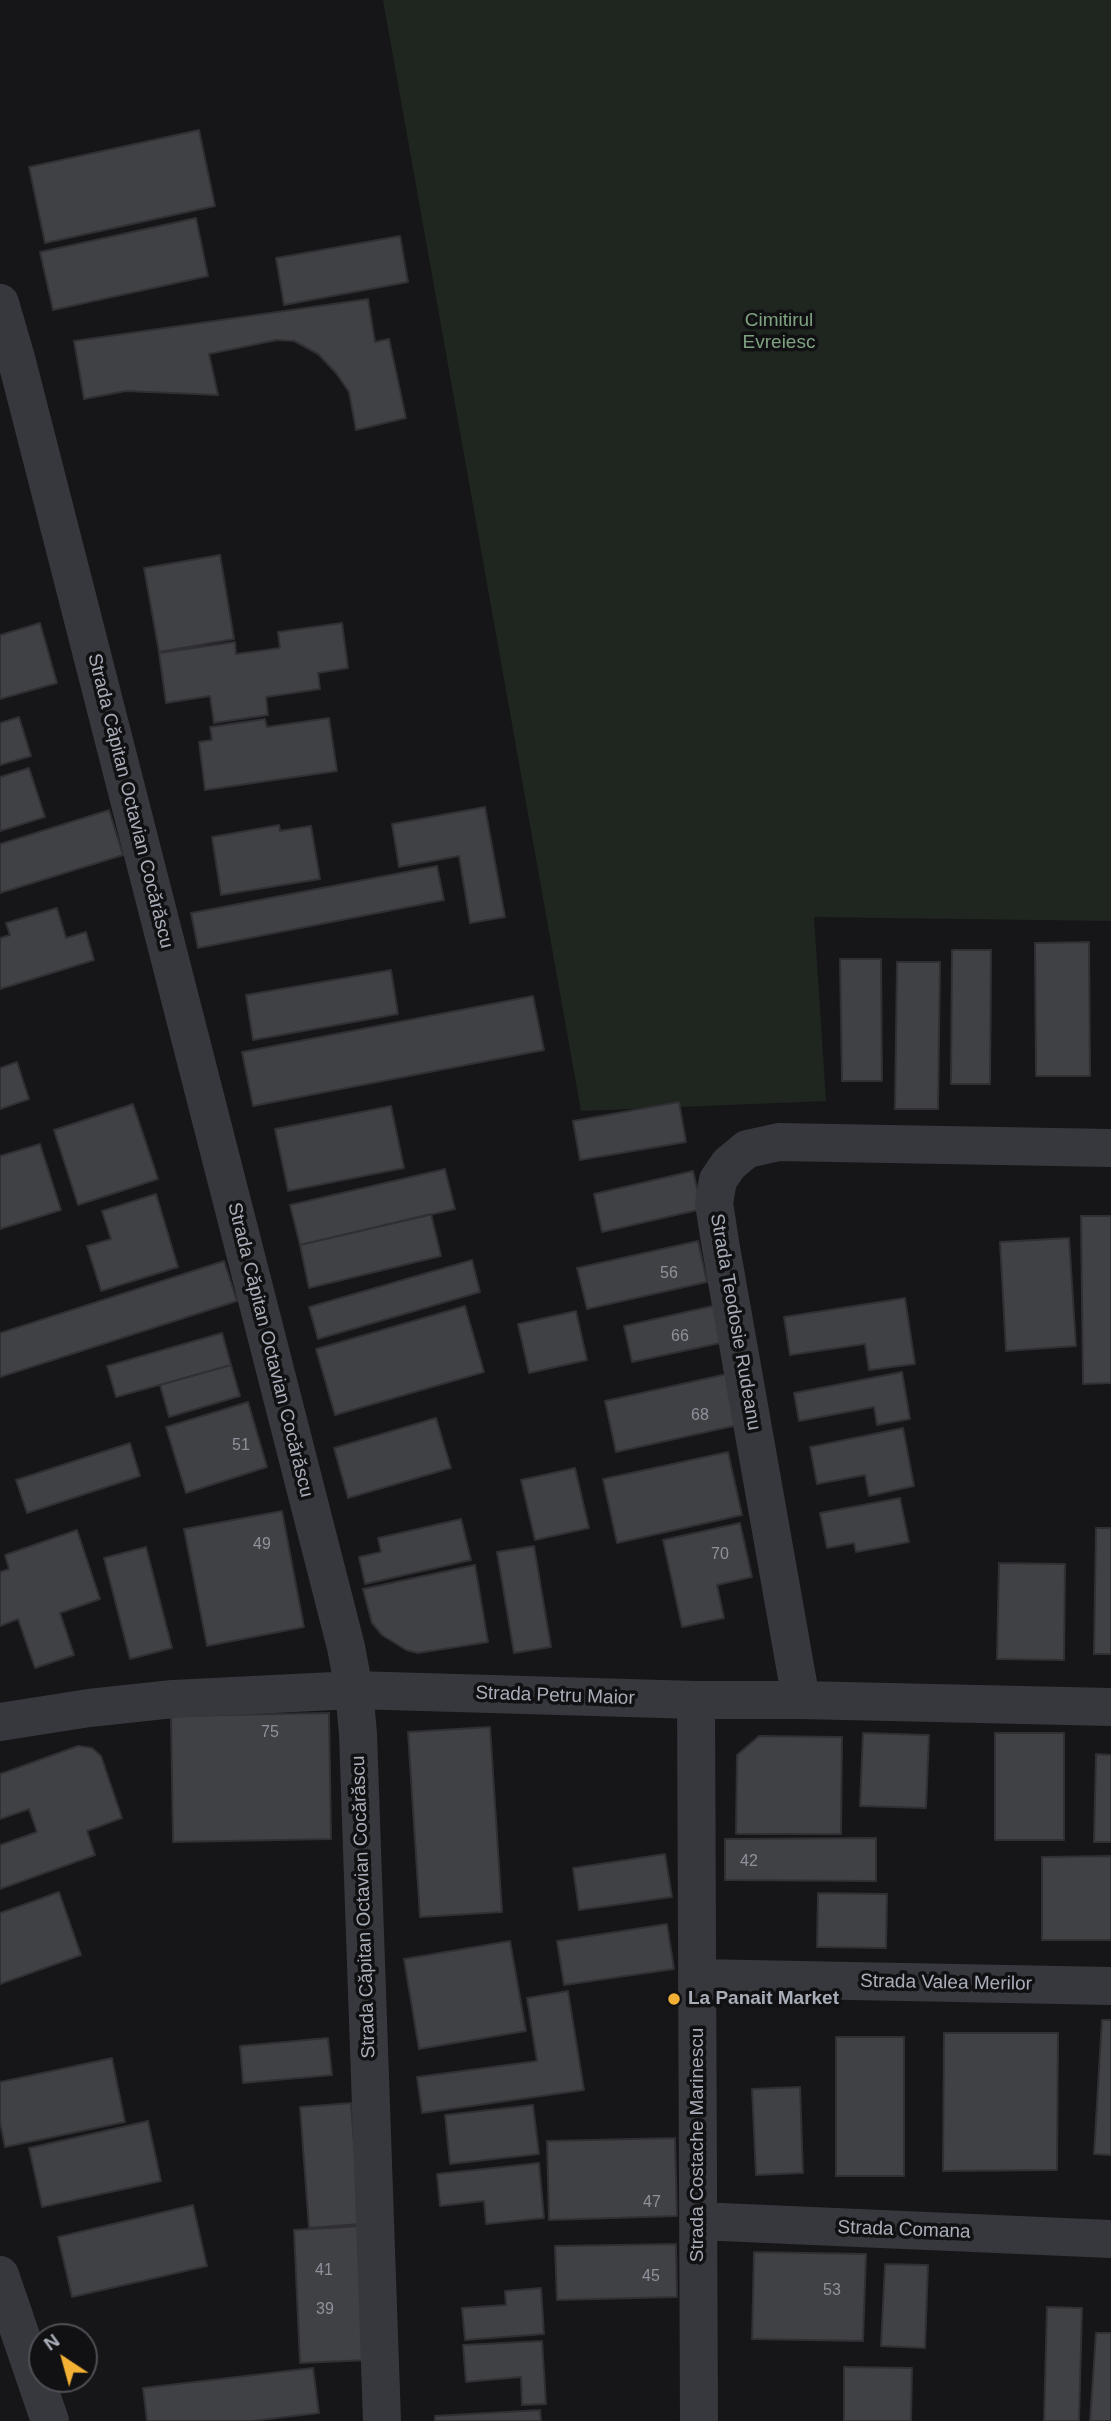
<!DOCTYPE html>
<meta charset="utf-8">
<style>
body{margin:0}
#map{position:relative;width:1111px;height:2421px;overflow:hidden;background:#161618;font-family:Helvetica,sans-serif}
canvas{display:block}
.north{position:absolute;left:28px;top:2323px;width:70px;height:70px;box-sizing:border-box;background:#111113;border:2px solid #4d4f55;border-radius:50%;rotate:324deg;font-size:19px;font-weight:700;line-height:28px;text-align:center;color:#a8adb8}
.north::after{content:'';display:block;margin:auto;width:24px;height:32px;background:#f2b134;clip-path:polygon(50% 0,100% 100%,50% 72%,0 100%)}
</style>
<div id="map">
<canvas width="1111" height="2421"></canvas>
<div class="north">N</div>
</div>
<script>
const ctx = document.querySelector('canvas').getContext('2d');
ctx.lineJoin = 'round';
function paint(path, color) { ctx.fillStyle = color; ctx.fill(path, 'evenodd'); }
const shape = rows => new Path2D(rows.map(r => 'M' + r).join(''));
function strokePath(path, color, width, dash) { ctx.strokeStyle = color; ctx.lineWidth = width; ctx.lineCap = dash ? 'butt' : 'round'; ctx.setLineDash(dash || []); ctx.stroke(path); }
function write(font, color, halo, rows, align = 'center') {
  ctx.font = font + ' Helvetica,sans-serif'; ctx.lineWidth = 7; ctx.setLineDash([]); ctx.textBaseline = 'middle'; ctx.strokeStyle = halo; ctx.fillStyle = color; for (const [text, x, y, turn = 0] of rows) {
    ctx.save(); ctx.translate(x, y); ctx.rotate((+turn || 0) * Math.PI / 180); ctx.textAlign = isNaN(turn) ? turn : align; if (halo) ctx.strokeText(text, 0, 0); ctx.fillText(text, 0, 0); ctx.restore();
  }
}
const green = shape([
 [383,0,1111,0,1111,921,814,917,826,1101,581,1111]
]);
const building = shape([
 [199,130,215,206,45,243,29,167,199,130],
 [196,218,208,276,53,310,40,252,196,218],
 [400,236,408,282,284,305,276,258,400,236],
 [368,299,375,342,389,339,406,418,356,430,349,392,336,373,318,354,294,341,277,340,209,354,218,395,126,391,84,399,74,341,368,299],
 [220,555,234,639,159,652,144,568,220,555],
 [40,623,57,683,0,699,0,635,40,623],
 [342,623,348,668,318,673,320,689,266,697,268,715,214,723,210,696,166,703,159,653,235,642,236,654,280,648,278,632,342,623],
 [19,717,31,756,0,765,0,723,19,717],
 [329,718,337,771,205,790,199,742,212,740,210,727,265,719,267,727,329,718],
 [29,768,45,817,0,831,0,777,29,768],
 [485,807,505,917,470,923,459,856,399,867,392,824,485,807],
 [109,810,123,855,0,893,0,844,109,810],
 [279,825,280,831,311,826,320,879,221,895,212,837,279,825],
 [437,866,444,900,198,948,191,913,437,866],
 [57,908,66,938,86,932,94,960,0,989,0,938,10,935,6,923,57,908],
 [1089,942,1090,1076,1036,1076,1035,943,1089,942],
 [952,950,991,950,990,1084,951,1084,952,950],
 [840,959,881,959,882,1081,842,1081,840,959],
 [897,962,940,962,938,1109,895,1109,897,962],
 [391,970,398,1014,253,1040,246,995,391,970],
 [533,996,544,1050,253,1106,242,1052,533,996],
 [17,1062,29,1099,0,1109,0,1068,17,1062],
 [679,1102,686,1142,580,1160,573,1121,679,1102],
 [133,1104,158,1179,78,1205,54,1130,133,1104],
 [391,1106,404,1168,288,1191,275,1129,391,1106],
 [40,1144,61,1210,0,1229,0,1156,40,1144],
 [445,1169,455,1209,300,1245,290,1205,445,1169],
 [693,1171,702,1209,602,1232,594,1194,693,1171],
 [156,1194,178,1267,101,1291,87,1246,111,1239,102,1211,156,1194],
 [431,1214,441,1256,309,1288,300,1245,431,1214],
 [1081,1216,1111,1216,1111,1383,1083,1384,1081,1216],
 [1069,1238,1076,1346,1006,1351,1000,1242,1069,1238],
 [698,1241,707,1282,587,1309,577,1268,698,1241],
 [472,1260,480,1292,318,1339,309,1307,472,1260],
 [224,1261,237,1301,0,1377,0,1333,224,1261],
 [905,1298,915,1364,869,1370,865,1344,790,1355,784,1317,905,1298],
 [717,1305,725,1342,632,1362,624,1326,717,1305],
 [465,1306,484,1372,335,1415,316,1349,465,1306],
 [576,1311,587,1360,529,1373,518,1324,576,1311],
 [222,1333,231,1365,116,1397,107,1366,222,1333],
 [231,1365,240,1396,169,1417,160,1385,231,1365],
 [902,1372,910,1419,877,1425,874,1407,799,1421,794,1393,902,1372],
 [727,1374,738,1425,616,1452,605,1401,727,1374],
 [248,1402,267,1467,186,1493,166,1427,248,1402],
 [436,1418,451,1468,348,1498,334,1448,436,1418],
 [903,1428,914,1486,869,1496,865,1475,817,1484,810,1447,903,1428],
 [130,1443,140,1476,27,1513,16,1480,130,1443],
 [728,1452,742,1515,617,1543,603,1479,728,1452],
 [575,1468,589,1528,535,1540,521,1480,575,1468],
 [900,1498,909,1542,856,1552,854,1543,827,1548,820,1513,900,1498],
 [282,1511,304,1627,207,1646,184,1529,282,1511],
 [461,1519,471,1560,365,1584,359,1557,381,1552,378,1538,461,1519],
 [740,1523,752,1577,717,1585,724,1618,682,1627,663,1540,740,1523],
 [1096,1528,1111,1528,1111,1654,1094,1654,1096,1528],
 [77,1530,100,1599,60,1613,74,1655,35,1668,18,1619,0,1626,0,1572,9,1569,5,1555,77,1530],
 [534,1546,551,1647,514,1653,497,1552,534,1546],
 [146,1547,172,1648,130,1659,104,1558,146,1547],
 [999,1563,1065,1564,1064,1660,997,1659,999,1563],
 [475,1565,488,1642,418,1653,406,1650,382,1635,372,1623,363,1589,475,1565],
 [329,1713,331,1839,173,1842,171,1716,329,1713],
 [490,1727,502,1912,420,1917,408,1732,490,1727],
 [863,1733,929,1735,926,1808,860,1806,863,1733],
 [995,1733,1064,1733,1064,1840,995,1840,995,1733],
 [759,1736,842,1737,841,1834,736,1834,737,1755,759,1736],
 [78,1746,92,1748,101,1756,122,1818,87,1831,95,1855,0,1889,0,1845,37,1832,29,1809,0,1819,0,1774,78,1746],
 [1096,1754,1111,1755,1111,1842,1094,1842,1096,1754],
 [876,1838,876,1881,725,1880,725,1839,876,1838],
 [665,1854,672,1897,579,1910,573,1868,665,1854],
 [1111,1856,1111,1940,1042,1940,1042,1857,1111,1856],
 [59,1892,81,1955,0,1984,0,1913,59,1892],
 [818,1893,887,1894,886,1948,817,1947,818,1893],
 [667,1924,674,1969,564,1985,557,1941,667,1924],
 [510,1941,526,2031,419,2049,404,1959,510,1941],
 [568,1991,584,2090,422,2113,417,2077,537,2061,527,1998,568,1991],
 [1102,2020,1111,2020,1111,2155,1094,2154,1102,2020],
 [944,2033,1058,2033,1057,2170,943,2171,944,2033],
 [836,2037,904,2037,904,2176,836,2176,836,2037],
 [328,2038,332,2075,243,2083,240,2046,328,2038],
 [112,2058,125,2122,5,2147,0,2122,0,2082,112,2058],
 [800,2087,803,2173,756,2175,752,2089,800,2087],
 [351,2103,360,2224,309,2228,300,2107,351,2103],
 [533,2105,539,2154,450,2164,445,2115,533,2105],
 [148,2121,161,2181,42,2207,29,2148,148,2121],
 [675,2138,677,2216,549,2220,547,2141,675,2138],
 [539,2163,544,2218,486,2224,484,2201,440,2206,437,2174,539,2163],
 [193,2205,207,2266,72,2297,58,2237,193,2205],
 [361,2226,368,2360,300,2363,294,2230,361,2226],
 [676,2244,677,2297,557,2300,555,2246,676,2244],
 [754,2252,866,2254,863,2341,752,2339,754,2252],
 [885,2264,928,2265,925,2348,881,2346,885,2264],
 [541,2288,544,2334,465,2340,462,2308,506,2305,505,2291,541,2288],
 [1047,2307,1082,2308,1079,2421,1044,2421,1047,2307],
 [1096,2333,1111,2333,1111,2421,1090,2421,1096,2333],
 [542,2341,546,2404,522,2405,521,2377,466,2382,463,2345,542,2341],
 [844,2367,912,2368,911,2421,844,2421,844,2367],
 [313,2368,319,2413,252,2421,147,2421,143,2388,313,2368],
 [540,2410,541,2421,435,2421,435,2416,540,2410]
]);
const minor = shape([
 [0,303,16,358,346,1647,354,1690,358,1734,382,2421],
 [696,1700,699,2421],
 [801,1700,720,1242,714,1203,718,1180,729,1164,747,1149,779,1142,1111,1148],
 [0,1722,89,1708,173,1699,354,1690,696,1700,801,1700,1111,1707],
 [697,1978,1111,1986],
 [698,2221,1111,2239],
 [0,2275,50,2421]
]);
const markers = [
 [674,1999,7,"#f2b134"]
];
const numberNames = [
 ["56",669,1274],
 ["66",680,1337],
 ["68",700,1416],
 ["51",241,1446],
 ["49",262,1545],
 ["70",720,1555],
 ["75",270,1733],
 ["42",749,1862],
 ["47",652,2203],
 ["41",324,2271],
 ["45",651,2277],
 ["53",832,2291],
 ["39",325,2310]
];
const parkNames = [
 ["Cimitirul",779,321],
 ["Evreiesc",779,343]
];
const streetNames = [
 ["Strada Căpitan Octavian Cocărăscu",130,801,76],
 ["Strada Teodosie Rudeanu",735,1322,80],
 ["Strada Căpitan Octavian Cocărăscu",270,1350,76],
 ["Strada Petru Maior",555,1696,2],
 ["Strada Căpitan Octavian Cocărăscu",364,1907,-92],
 ["Strada Valea Merilor",946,1983,1],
 ["Strada Costache Marinescu",698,2145,-90],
 ["Strada Comana",904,2230,2]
];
const poiNames = [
 ["La Panait Market",688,1999]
];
paint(green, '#1e261f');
paint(building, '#404145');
strokePath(building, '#303034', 2);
strokePath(minor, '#37383d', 38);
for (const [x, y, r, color] of markers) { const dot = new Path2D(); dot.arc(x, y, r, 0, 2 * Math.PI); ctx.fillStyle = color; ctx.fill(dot); strokePath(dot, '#111113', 2.5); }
write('16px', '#8e929b', null, numberNames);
write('19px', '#7fa381', '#111113', parkNames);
write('19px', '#a8adb8', '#111113', streetNames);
write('bold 19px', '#a8adb8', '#111113', poiNames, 'left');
</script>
